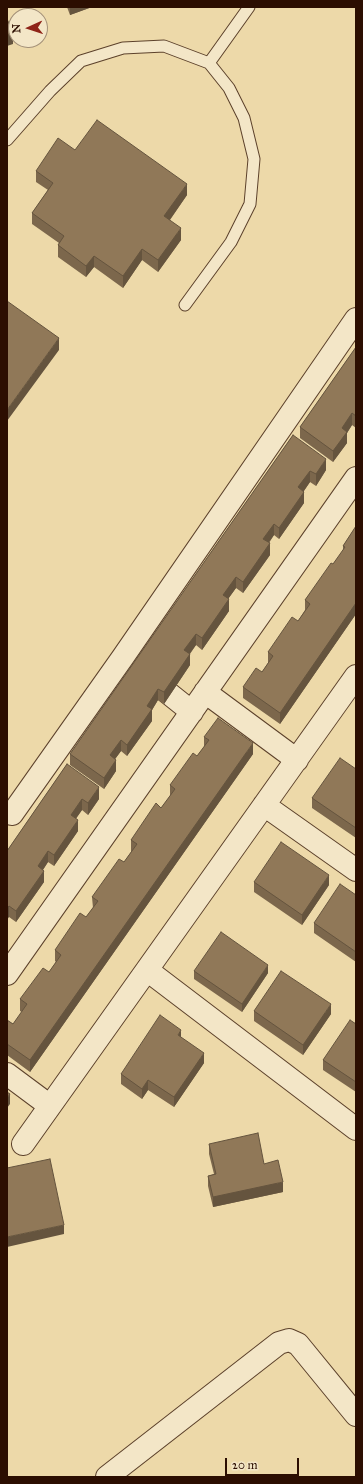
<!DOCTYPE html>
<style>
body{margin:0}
#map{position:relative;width:363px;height:1484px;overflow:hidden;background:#edd9a9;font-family:"IM FELL Great Primer",serif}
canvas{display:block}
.frame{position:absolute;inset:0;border:8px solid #2c0e01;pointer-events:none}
.north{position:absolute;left:8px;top:8px;width:40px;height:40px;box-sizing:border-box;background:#f3e6c7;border:1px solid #a39078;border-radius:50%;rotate:267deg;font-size:11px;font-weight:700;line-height:16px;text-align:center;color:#2c0e01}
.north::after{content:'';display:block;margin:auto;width:14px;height:18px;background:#8f2418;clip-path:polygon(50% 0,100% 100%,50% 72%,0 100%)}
.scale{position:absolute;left:225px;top:1458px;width:74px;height:18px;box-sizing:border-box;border:2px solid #2c0e01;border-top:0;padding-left:5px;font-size:12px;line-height:14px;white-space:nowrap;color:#2c0e01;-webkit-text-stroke:3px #f3e6c7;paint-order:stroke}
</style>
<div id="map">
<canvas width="363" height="1484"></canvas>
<div class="frame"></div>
<div class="north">N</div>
<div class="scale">20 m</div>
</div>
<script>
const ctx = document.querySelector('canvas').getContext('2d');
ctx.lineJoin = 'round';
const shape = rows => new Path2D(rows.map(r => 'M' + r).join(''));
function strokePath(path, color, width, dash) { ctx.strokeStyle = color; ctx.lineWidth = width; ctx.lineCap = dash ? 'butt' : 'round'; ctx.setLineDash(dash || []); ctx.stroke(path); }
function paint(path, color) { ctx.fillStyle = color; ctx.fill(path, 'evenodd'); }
const service = shape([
 [209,63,249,7],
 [7,140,50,91,81,61,123,48,164,46,209,63,229,88,244,118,254,159,250,204,231,242,185,305]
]);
const minor = shape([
 [147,676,192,712],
 [205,692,297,760],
 [264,805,356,870],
 [12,814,123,657,356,319],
 [147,970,356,1129],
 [7,974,356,478],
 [7,1074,50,1106],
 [23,1144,356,676],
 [107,1477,279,1343,289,1340,298,1344,356,1415]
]);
const wall = shape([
 [67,7,92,7,70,15],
 [75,150,187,195,170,220,181,240,158,272,142,260,123,288,94,267,86,277,58,257,58,245,59,243,32,224,32,213,48,190,36,182,36,171],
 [356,347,356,428,352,425,347,433,347,443,333,462,300,438,300,427],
 [293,435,326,470,316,486,310,482,304,491,304,503,279,539,274,535,269,543,270,555,243,593,236,588,228,599,229,611,202,650,196,645,190,654,190,665,164,704,158,700,152,710,152,721,127,756,121,751,115,759,116,771,104,789,70,765,70,754],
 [356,526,356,614,280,724,243,698,243,687,262,672,268,663,268,652,298,621,305,610,305,600,333,564,343,551,343,546],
 [204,737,253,754,30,1072,7,1055,7,1020,13,1024,22,1012,20,1011,20,999,49,972,56,962,55,961,55,950,86,917,93,908,92,897,124,862,131,852,131,840,161,808,170,796,170,785,197,756,204,747],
 [67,764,99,799,88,815,82,810,76,818,78,831,54,866,48,862,43,870,44,882,16,922,9,917,7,851],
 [356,769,356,838,312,808,312,798],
 [254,882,329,885,302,925,254,892],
 [356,895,356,962,314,933,314,923],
 [194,971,268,973,242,1012,194,979],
 [254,1011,331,1014,303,1055,254,1021],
 [356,1024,356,1092,323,1070,323,1060],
 [181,1037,204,1063,174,1107,148,1090,142,1099,121,1084,121,1074],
 [209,1144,264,1164,283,1192,213,1207,208,1186,208,1176,214,1174,209,1154]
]);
const shadedWall = shape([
 [70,7,92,7,70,15],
 [13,32,13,44,7,46,7,35],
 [187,184,187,195,164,228,164,216],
 [181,228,181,240,158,272,158,260],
 [142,249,142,260,123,288,123,276],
 [94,256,94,267,86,277,86,266],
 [59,338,59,350,7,421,7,410],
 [352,413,352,425,347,433,347,443,333,462,333,451,342,428],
 [326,459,326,470,316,486,316,474],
 [310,471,310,482,298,499,298,487],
 [304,492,304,503,279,539,279,528],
 [274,524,274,535,263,550,263,539],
 [270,543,270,555,243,593,243,582],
 [236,577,236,588,223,606,223,595],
 [229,599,229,611,202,650,202,638],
 [356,603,356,614,280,724,280,713],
 [196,634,196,645,184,661,184,650],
 [190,654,190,665,164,704,164,692],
 [158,689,158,700,152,710,152,721,127,756,127,745,147,706],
 [121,740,121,751,110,766,110,755],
 [253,743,253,754,30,1072,30,1060],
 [116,760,116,771,104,789,104,778],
 [99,787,99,799,88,815,88,803],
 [82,799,82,810,71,826,71,815],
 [78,820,78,831,54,866,54,855],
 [48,851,48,862,38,877,38,866],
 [44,871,44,882,16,922,16,911],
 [329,875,329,885,302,925,302,915],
 [9,906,9,917,7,920,7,908],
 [268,965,268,973,242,1012,242,1004],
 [331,1004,331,1014,303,1055,303,1045],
 [181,1030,181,1040,178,1035],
 [204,1053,204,1063,174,1107,174,1097],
 [148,1080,148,1090,142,1099,142,1089],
 [10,1094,10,1104,7,1108,7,1098],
 [283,1182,283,1192,213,1207,213,1197],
 [64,1225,64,1234,7,1247,7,1237]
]);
const building = shape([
 [7,19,13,32,7,35,7,19],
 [97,120,187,184,164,216,181,228,158,260,142,249,123,276,94,256,86,266,58,245,64,236,32,213,53,183,36,171,58,138,75,150,97,120],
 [7,301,59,338,7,410,7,301],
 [356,347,356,416,352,413,342,428,347,432,333,451,300,427,356,347],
 [293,435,326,459,316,474,310,471,298,487,304,492,279,528,274,524,263,539,270,543,243,582,236,577,223,595,229,599,202,638,196,634,184,650,190,654,164,692,158,689,147,706,152,709,127,745,121,740,110,755,116,760,104,778,70,754,293,435],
 [356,526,356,603,280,713,243,687,256,668,262,672,273,656,268,652,292,617,298,621,310,604,305,600,331,563,333,564,345,547,343,546,356,526],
 [218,718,253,743,30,1060,7,1044,7,1020,13,1024,27,1004,20,999,43,968,49,972,61,955,55,950,80,913,86,917,98,901,92,897,119,859,124,862,137,844,131,840,156,803,161,808,175,789,170,785,193,753,197,756,209,740,204,737,218,718],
 [340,758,356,769,356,828,312,798,340,758],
 [67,764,99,787,88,803,82,799,71,815,78,820,54,855,48,851,38,866,44,871,16,911,9,906,7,908,7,851,67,764],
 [281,842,329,875,302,915,254,882,281,842],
 [340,884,356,895,356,952,314,923,340,884],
 [221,932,268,965,242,1004,194,971,221,932],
 [281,971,331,1004,303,1045,254,1011,281,971],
 [160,1015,181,1030,178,1035,204,1053,174,1097,148,1080,142,1089,121,1074,160,1015],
 [350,1020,356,1024,356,1082,323,1060,350,1020],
 [7,1092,10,1094,7,1098,7,1092],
 [258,1133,264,1164,278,1160,283,1182,213,1197,208,1176,216,1174,209,1144,258,1133],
 [50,1159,64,1225,7,1237,7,1168,50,1159]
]);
strokePath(service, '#5c412b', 13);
strokePath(minor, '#5c412b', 24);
strokePath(service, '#f3e6c7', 11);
strokePath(minor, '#f3e6c7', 22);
paint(wall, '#7c674c');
paint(shadedWall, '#65543e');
paint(building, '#907858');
strokePath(building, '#65543e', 1);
</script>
